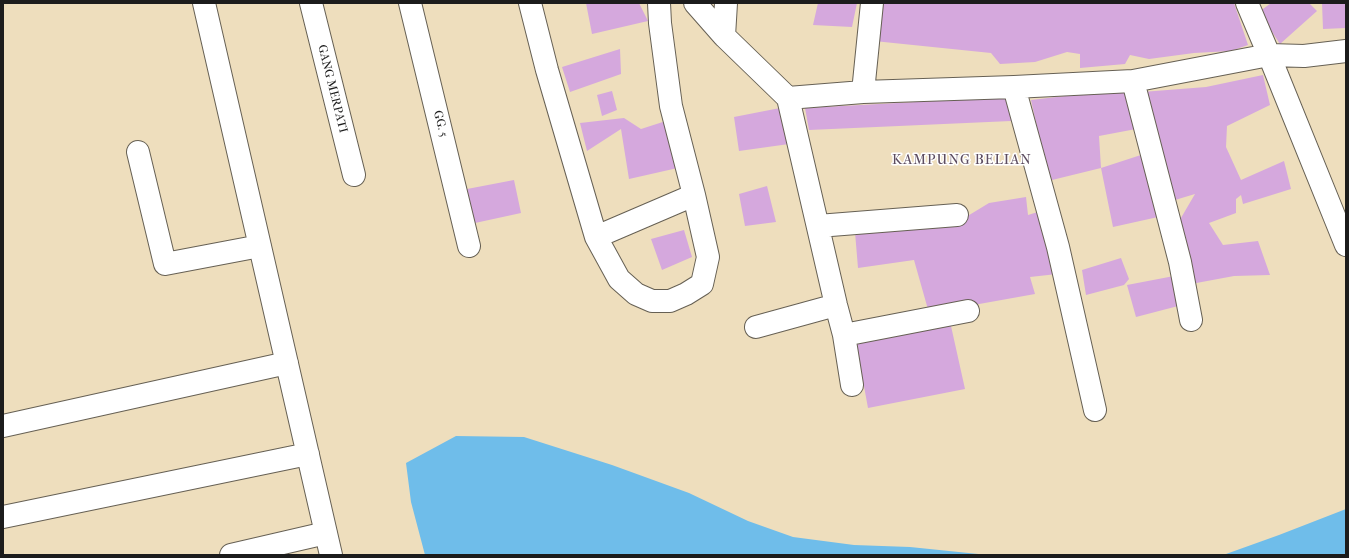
<!DOCTYPE html>
<style>
body{margin:0}
#map{position:relative;width:1349px;height:558px;overflow:hidden;background:#eedebd;font-family:"IM FELL French Canon",serif}
canvas{display:block}
.frame{position:absolute;inset:0;border:4px solid #1c1c1c;pointer-events:none}
</style>
<div id="map">
<canvas width="1349" height="558"></canvas>
<div class="frame"></div>
</div>
<script>
const ctx = document.querySelector('canvas').getContext('2d');
ctx.lineJoin = 'round';
function paint(path, color) { ctx.fillStyle = color; ctx.fill(path, 'evenodd'); }
const shape = rows => new Path2D(rows.map(r => 'M' + r).join(''));
function strokePath(path, color, width, dash) { ctx.strokeStyle = color; ctx.lineWidth = width; ctx.lineCap = dash ? 'butt' : 'round'; ctx.setLineDash(dash || []); ctx.stroke(path); }
function write(font, color, halo, rows, align = 'center') {
  ctx.font = font + ' "IM FELL French Canon",serif'; ctx.lineWidth = 3; ctx.setLineDash([]); ctx.textBaseline = 'middle'; ctx.strokeStyle = halo; ctx.fillStyle = color; for (const [text, x, y, turn = 0] of rows) {
    ctx.save(); ctx.translate(x, y); ctx.rotate((+turn || 0) * Math.PI / 180); ctx.textAlign = isNaN(turn) ? turn : align; if (halo) ctx.strokeText(text, 0, 0); ctx.fillText(text, 0, 0); ctx.restore();
  }
}
const water = shape([
 [456,436,524,437,612,465,689,493,748,521,793,537,854,545,910,547,988,555,425,555,411,502,406,463],
 [1346,509,1346,555,1217,555,1226,554,1279,535]
]);
const building = shape([
 [586,3,639,3,648,21,592,34],
 [818,3,857,3,852,27,813,25],
 [879,3,1234,3,1248,45,1231,51,1194,53,1149,59,1130,55,1125,64,1080,68,1080,54,1067,52,1035,62,1000,64,991,53,874,41],
 [1271,3,1309,3,1317,11,1280,44,1259,12],
 [1322,3,1346,3,1346,28,1323,29],
 [620,49,621,74,570,92,562,67],
 [1263,75,1270,105,1227,126,1226,147,1241,180,1284,161,1291,189,1243,204,1241,195,1236,199,1236,213,1209,223,1223,245,1258,241,1270,275,1234,276,1191,284,1178,223,1195,194,1175,200,1142,92,1206,87],
 [1125,89,1136,129,1099,136,1101,168,1052,180,1042,150,1031,100],
 [612,91,617,110,602,116,597,95],
 [1008,97,1011,121,809,130,805,108],
 [780,108,789,144,739,151,734,117],
 [624,118,641,129,669,120,682,167,629,179,621,129,587,151,580,123],
 [1144,154,1158,217,1113,227,1101,168],
 [514,180,521,213,475,223,467,189],
 [767,186,776,222,745,226,739,194],
 [1026,197,1028,215,1041,211,1057,274,1030,277,1035,294,929,313,914,260,858,268,855,232,961,220,989,203],
 [684,230,692,257,662,270,651,239],
 [1121,258,1129,279,1124,285,1086,295,1082,270],
 [1174,276,1182,305,1136,317,1127,285],
 [951,326,965,389,868,408,856,343]
]);
const minor = shape([
 [204,3,331,555],
 [311,3,354,175],
 [410,3,469,246],
 [530,3,547,70,596,237,619,279,636,294,652,301,670,301,686,294,702,284,708,257,694,195,671,106,660,23,659,3],
 [695,3,724,36,788,98,863,92,1014,87,1133,81,1269,55,1304,56,1346,51],
 [1247,3,1269,55,1346,245],
 [724,36,726,3],
 [1133,81,1180,262,1191,320],
 [1014,87,1058,247,1095,410],
 [863,92,872,3],
 [788,98,836,305,844,335,852,385],
 [138,152,165,264,260,246],
 [818,226,957,215],
 [596,237,694,195],
 [756,327,836,305],
 [844,335,968,311],
 [3,426,287,363],
 [3,517,308,454],
 [231,555,326,533]
]);
const streetNames = [
 ["GANG MERPATI",332,89,76],
 ["GG. 5",440,124,76]
];
const quarterNames = [
 ["KAMPUNG BELIAN",962,161]
];
paint(water, '#6fbdea');
paint(building, '#d5a8dd');
strokePath(minor, '#666054', 24);
strokePath(minor, '#fff', 22);
write('12px', '#1c1c1c', '#fff', streetNames);
ctx.letterSpacing = '1px';
write('14px', '#5d4d60', '#fff', quarterNames);
ctx.letterSpacing = '0px';
</script>
